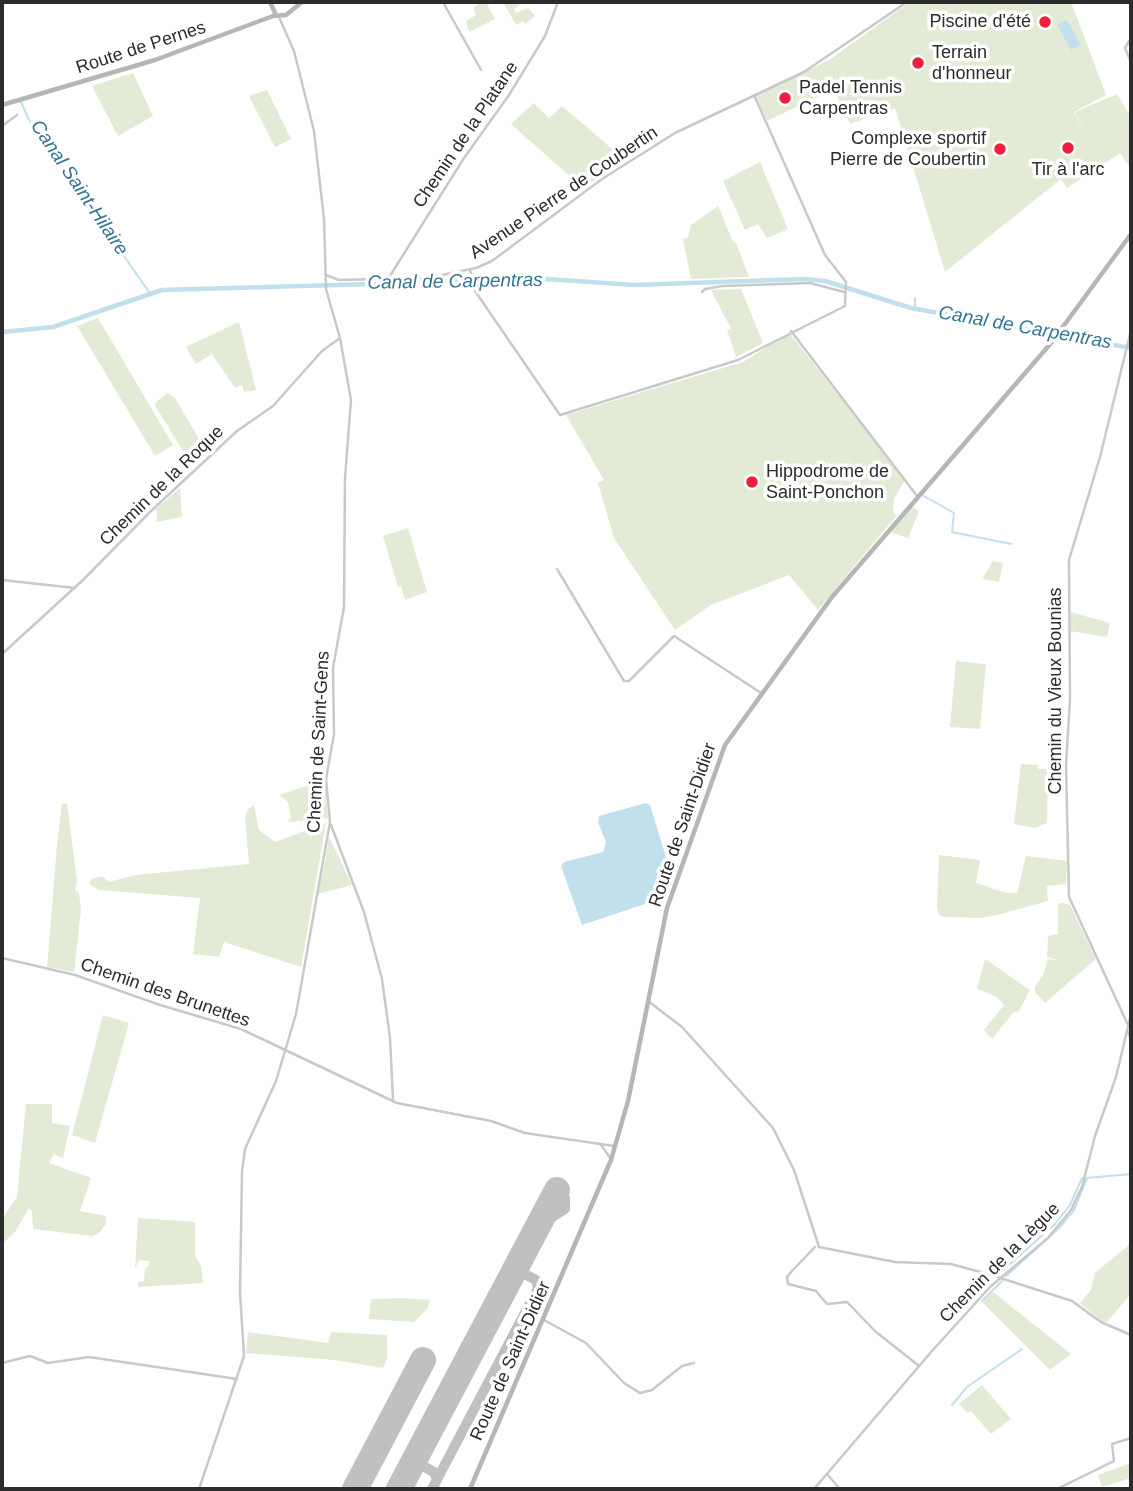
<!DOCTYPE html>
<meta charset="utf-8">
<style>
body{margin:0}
#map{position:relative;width:1133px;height:1491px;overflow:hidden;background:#fff;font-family:Arial,sans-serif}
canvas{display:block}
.frame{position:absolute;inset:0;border:4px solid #2c2c2c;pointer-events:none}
</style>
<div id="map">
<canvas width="1133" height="1491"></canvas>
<div class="frame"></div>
</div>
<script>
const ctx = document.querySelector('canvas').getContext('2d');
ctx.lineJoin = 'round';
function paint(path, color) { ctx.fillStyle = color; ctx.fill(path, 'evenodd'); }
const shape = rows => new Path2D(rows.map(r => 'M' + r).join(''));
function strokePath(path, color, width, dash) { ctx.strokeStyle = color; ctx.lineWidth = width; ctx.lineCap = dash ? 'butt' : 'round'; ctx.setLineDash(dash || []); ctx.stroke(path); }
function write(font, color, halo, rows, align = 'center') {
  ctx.font = font + ' Arial,sans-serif'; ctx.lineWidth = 7; ctx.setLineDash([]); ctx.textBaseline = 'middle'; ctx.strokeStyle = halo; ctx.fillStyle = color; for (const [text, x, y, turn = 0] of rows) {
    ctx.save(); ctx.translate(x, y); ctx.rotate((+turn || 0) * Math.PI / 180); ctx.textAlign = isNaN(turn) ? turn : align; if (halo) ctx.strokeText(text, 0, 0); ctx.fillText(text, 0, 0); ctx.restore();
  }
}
const green = shape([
 [481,2,486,2,495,19,469,32,466,21,476,15,473,8],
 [503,2,523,2,514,9,516,13,528,8,535,16,525,24,523,21,516,25],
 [910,2,1071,2,1106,95,1074,112,1084,131,1075,112,1117,94,1131,117,1131,169,1120,153,1067,188,1061,179,945,272,895,108,850,124,834,89,767,121,756,96,829,60],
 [133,73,153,116,118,136,92,86],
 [267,90,291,139,275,147,249,96],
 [534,103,549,118,562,106,625,160,583,188,511,124],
 [760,162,788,229,767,238,758,224,745,230,723,181],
 [718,206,733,242,736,243,749,277,691,279,683,239,688,237,691,225],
 [741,289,763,343,736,357,727,330,731,329,711,290],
 [98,318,173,445,155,456,77,326],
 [239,322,256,390,244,392,242,385,235,388,212,354,196,364,186,347],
 [786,335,791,335,905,480,894,499,893,512,897,515,818,610,789,575,711,605,675,630,614,538,598,483,604,480,566,415,743,362],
 [167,393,175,398,207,453,192,466,156,407,155,403],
 [180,488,182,517,157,522,156,509],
 [912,507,919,511,908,538,890,532],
 [408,528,427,592,405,600,401,586,398,587,383,536],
 [993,561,1003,563,999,582,982,579],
 [1070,612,1110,623,1107,637,1070,631],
 [956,661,986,664,980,729,950,727],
 [1021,764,1038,765,1038,769,1046,769,1048,777,1047,823,1035,828,1014,824],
 [325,780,328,818,288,822,291,817,288,802,279,795],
 [67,803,77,881,75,890,79,893,81,910,74,972,47,967,57,845,62,804],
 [254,805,259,830,275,842,326,823,301,967,224,942,219,957,193,954,200,898,99,890,89,884,92,879,102,876,109,882,135,875,249,864,245,818,248,809],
 [329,837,352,885,318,894,325,862],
 [939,855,980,860,976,883,1006,893,1017,893,1026,856,1067,861,1066,884,1047,886,1048,901,997,915,980,918,944,917,939,915,937,908],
 [1062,903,1070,905,1096,959,1045,1003,1035,992,1035,987,1043,975,1048,959,1060,961,1047,957,1048,936,1058,934,1058,904],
 [985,959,1030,990,1019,1011,1013,1013,992,1039,984,1030,1004,1005,997,997,977,989],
 [103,1015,129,1023,95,1143,72,1135],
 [26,1104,52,1104,52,1123,70,1126,63,1158,54,1154,49,1163,91,1178,80,1211,106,1216,106,1224,99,1233,92,1236,33,1229,32,1211,29,1208,15,1232,2,1244,2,1219,17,1197],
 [138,1218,195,1222,195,1256,201,1266,203,1283,138,1287,138,1282,144,1281,145,1269,149,1265,149,1261,139,1260,135,1269],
 [1131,1243,1131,1294,1107,1322,1102,1321,1080,1303,1091,1290,1095,1273],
 [993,1292,1071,1354,1050,1370,982,1302],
 [401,1298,430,1300,427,1309,414,1322,369,1319,371,1299],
 [248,1332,328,1343,331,1332,387,1335,387,1358,383,1368,334,1360,246,1353],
 [982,1385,1011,1419,991,1434,971,1411,968,1413,959,1404],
 [1131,1463,1131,1478,1102,1487,1098,1475]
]);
const water = shape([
 [1067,20,1081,45,1071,50,1057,25],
 [646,803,650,805,666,857,667,881,660,899,582,925,561,866,564,862,603,852,606,842,598,822,599,816]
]);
const stream = shape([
 [21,102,28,118,149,292],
 [915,308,915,298],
 [922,495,954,513,952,532,1011,544],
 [999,1274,1055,1224,1070,1205,1082,1178],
 [1006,1276,1059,1228,1074,1210,1087,1178,1131,1174],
 [982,1301,1002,1281],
 [952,1405,967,1387,1022,1349]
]);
const canal = shape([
 [2,332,53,327,162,290,547,279,634,285,804,279,825,281,911,308,1131,348]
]);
const taxiway = shape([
 [538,1226,565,1209,565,1198,556,1194],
 [417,1454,419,1464,434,1472,437,1480],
 [409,1470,414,1466,422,1466],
 [432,1489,538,1288,536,1280,515,1269]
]);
const runway = shape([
 [355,1489,423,1360],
 [399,1489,557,1190]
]);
const street = shape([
 [443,2,481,70],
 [1131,38,1125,48,1131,62],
 [2,126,17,115],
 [470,270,475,291,560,415,738,360,845,306,846,282,825,255,754,95],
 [326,275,339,280,427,278,476,268,492,261,602,179,675,133,804,72,907,2],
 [388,279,464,158,509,95,545,36,558,2],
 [702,292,705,289,722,286,810,283,844,292],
 [791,331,917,496],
 [557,569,624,681,629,681,674,636,761,693],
 [2,580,75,588],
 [2,654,84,579,150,512,237,431,273,406,322,351,340,338],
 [331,825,364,912,382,979,390,1038,393,1100],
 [2,958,75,975,160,1005,241,1029,397,1103,491,1121,525,1133,614,1146],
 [648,1001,682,1027,773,1128,794,1170,819,1247,895,1262,951,1264,988,1274,1072,1301,1101,1322,1131,1335],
 [1128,1025,1069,897,1066,766,1070,699,1069,560,1100,457,1131,330],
 [1127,1030,1131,1039],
 [601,1145,611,1159],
 [815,1247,792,1271,787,1277,788,1284,816,1291,827,1304,847,1302,876,1332,918,1365],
 [544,1320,586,1343,624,1383,640,1393,652,1390,682,1366,694,1363],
 [2,1363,30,1356,48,1363,89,1357,237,1379],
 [827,1474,840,1489],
 [199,1489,244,1356,240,1292,242,1172,245,1149,276,1081,296,1014,330,822,326,779,334,734,333,668,344,607,345,478,351,400,340,338,326,289,324,219,314,131,294,51,279,17],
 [814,1489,932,1351,990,1287,1048,1238,1071,1210,1082,1187,1095,1136,1116,1077,1131,1014],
 [1057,1489,1114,1461,1112,1444,1131,1438]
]);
const secondary = shape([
 [270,2,276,15],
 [2,105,155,60,273,16,286,15,302,2],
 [470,1489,611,1160,628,1101,667,908,725,745,832,597,1051,343,1131,234]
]);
const markers = [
 [1045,22,7,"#f21e3d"],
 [918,63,7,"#f21e3d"],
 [785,98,7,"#f21e3d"],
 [1068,148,7,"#f21e3d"],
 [1000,149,7,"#f21e3d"],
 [752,482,7,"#f21e3d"]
];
const poiNames = [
 ["Piscine d'été",1031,22,"right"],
 ["Terrain",932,53],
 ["d'honneur",932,74],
 ["Padel Tennis",799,88],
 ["Carpentras",799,109],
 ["Complexe sportif",986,139,"right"],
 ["Pierre de Coubertin",986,160,"right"],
 ["Tir à l'arc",1068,170,"center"],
 ["Hippodrome de",766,472],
 ["Saint-Ponchon",766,493]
];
const streetNames = [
 ["Route de Pernes",141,48,-18],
 ["Chemin de la Platane",466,135,-56],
 ["Avenue Pierre de Coubertin",564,193,-34],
 ["Chemin de la Roque",162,486,-44],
 ["Chemin du Vieux Bounias",1056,691,-90],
 ["Chemin de Saint-Gens",319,742,-87],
 ["Route de Saint-Didier",683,825,-71],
 ["Chemin des Brunettes",165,993,19],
 ["Chemin de la Lègue",1000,1263,-45],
 ["Route de Saint-Didier",511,1361,-66]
];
const waterNames = [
 ["Canal Saint-Hilaire",79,188,56],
 ["Canal de Carpentras",455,282,-1],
 ["Canal de Carpentras",1025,328,10]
];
paint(green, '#e3ebd7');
paint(water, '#c1dfed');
strokePath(stream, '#c1dfed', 2);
strokePath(canal, '#c1dfed', 4.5);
strokePath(taxiway, '#c0c0c0', 10);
strokePath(runway, '#c0c0c0', 26);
strokePath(street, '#c9c9c9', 2.5);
strokePath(secondary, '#b6b6b6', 4.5);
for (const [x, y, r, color] of markers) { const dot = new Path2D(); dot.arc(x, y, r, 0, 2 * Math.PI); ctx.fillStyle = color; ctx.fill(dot); strokePath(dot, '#fff', 2.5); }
write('18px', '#2c2c2c', '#fff', poiNames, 'left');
write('18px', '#2c2c2c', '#fff', streetNames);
write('italic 19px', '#357593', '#fff', waterNames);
</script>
